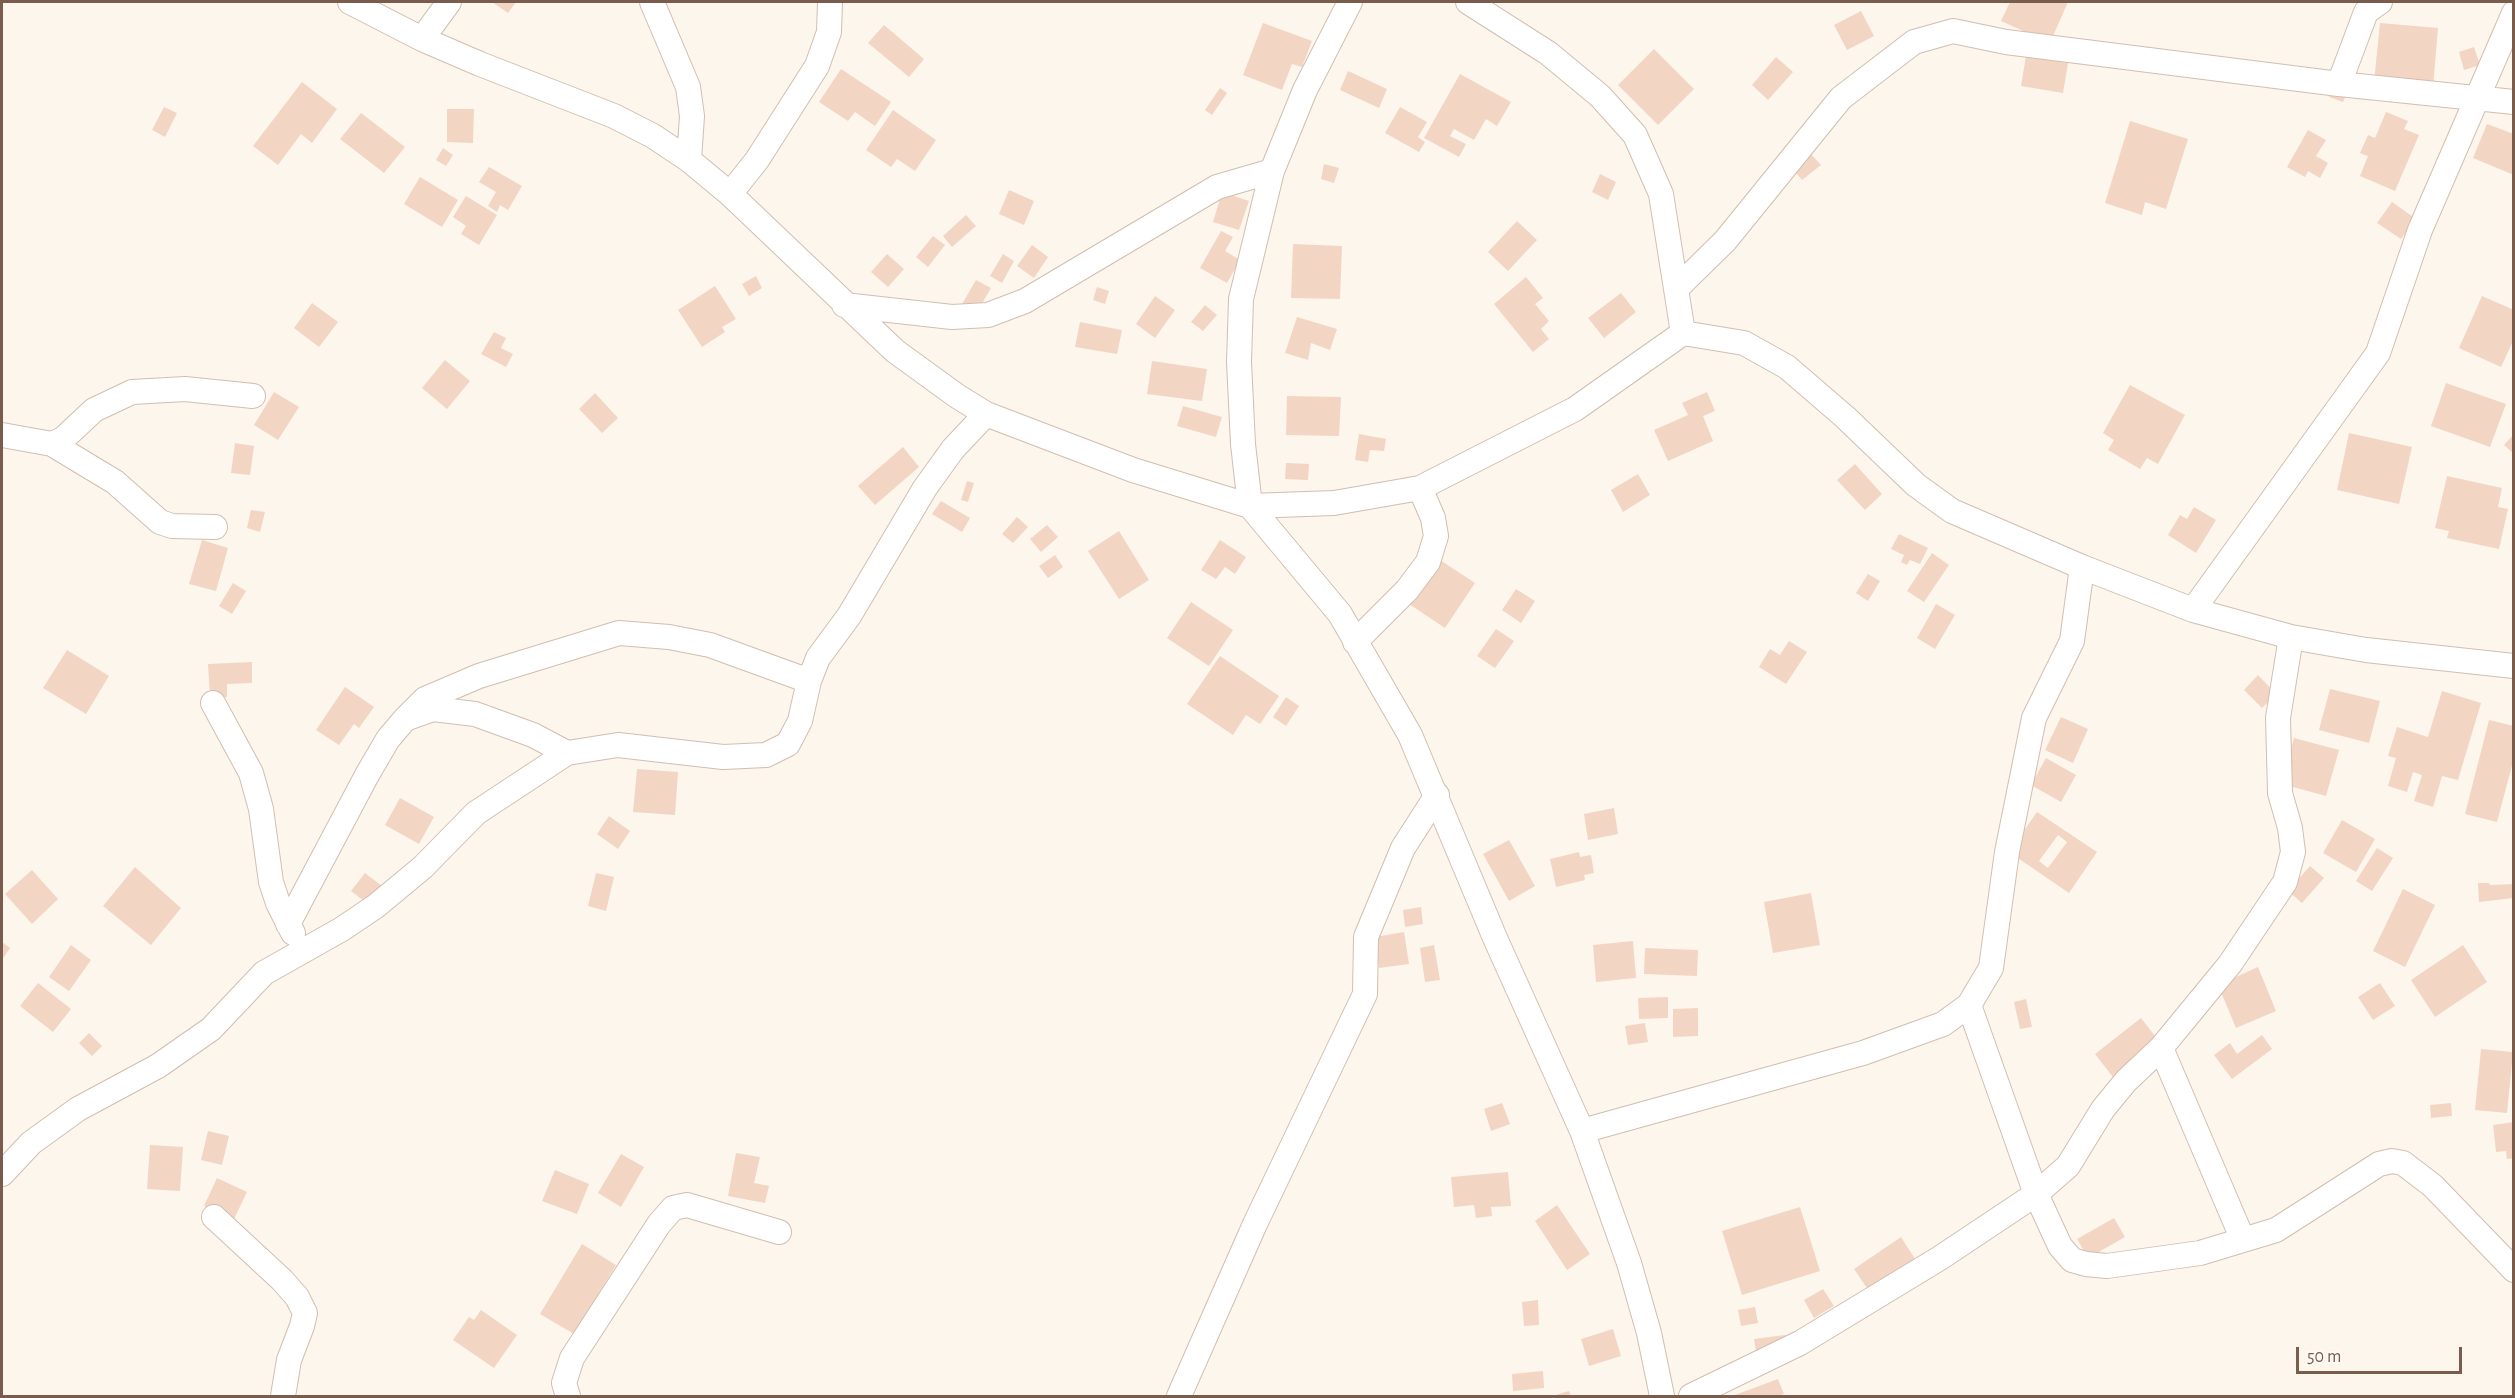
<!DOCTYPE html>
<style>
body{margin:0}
#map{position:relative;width:2515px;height:1398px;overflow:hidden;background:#fdf6ec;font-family:"Alegreya Sans",sans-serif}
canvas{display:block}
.frame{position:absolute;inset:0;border:3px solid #7a5c4d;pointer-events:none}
.scale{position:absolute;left:2296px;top:1347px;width:166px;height:27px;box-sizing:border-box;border:3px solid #7a5c4d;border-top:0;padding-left:8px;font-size:18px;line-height:21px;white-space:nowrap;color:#7a5c4d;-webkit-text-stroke:4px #fffaf3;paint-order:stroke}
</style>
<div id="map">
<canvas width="2515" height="1398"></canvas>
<div class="frame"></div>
<div class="scale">50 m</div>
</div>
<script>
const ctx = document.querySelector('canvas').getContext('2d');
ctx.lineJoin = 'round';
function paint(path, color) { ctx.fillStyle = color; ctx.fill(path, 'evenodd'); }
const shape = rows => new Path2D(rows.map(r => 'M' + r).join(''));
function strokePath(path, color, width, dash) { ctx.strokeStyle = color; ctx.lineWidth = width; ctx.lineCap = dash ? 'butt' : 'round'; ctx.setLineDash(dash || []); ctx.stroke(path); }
const building = shape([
 [492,2,516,2,508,13],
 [2010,2,2068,2,2050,43,2001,21],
 [1861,11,1874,36,1847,50,1834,25],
 [1263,23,1312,41,1302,67,1292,64,1282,90,1243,75],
 [2380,23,2438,28,2433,87,2374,82],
 [884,25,924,59,909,77,868,43],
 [2474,47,2480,65,2464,70,2459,52],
 [1654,49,1694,89,1658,125,1618,85],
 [2026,56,2068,63,2063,93,2021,86],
 [1776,57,1793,72,1768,100,1752,85],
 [841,69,891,102,875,126,855,112,848,121,819,102],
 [1348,71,1387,89,1379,108,1340,90],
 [1460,74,1511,102,1497,126,1486,119,1474,140,1454,129,1450,136,1466,144,1459,157,1424,138],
 [302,82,337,109,312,143,301,134,278,165,253,146],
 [2333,87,2347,93,2343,102,2329,97],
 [1220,88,1227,93,1212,115,1205,110],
 [164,107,177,113,165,137,152,130],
 [1400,107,1427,122,1418,137,1425,142,1419,152,1385,133],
 [447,109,474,109,473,143,447,142],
 [893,110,936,140,915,171,897,159,891,167,866,150],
 [2386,112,2408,121,2404,129,2419,135,2395,191,2360,176,2368,156,2360,153,2368,135,2375,138],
 [361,113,405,147,384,173,340,139],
 [2130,121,2188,139,2166,209,2145,202,2142,215,2105,203],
 [2487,124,2514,134,2514,175,2473,158],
 [2308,130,2326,140,2316,156,2328,163,2320,178,2308,171,2305,177,2287,167],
 [443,148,453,155,446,166,436,160],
 [1809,152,1821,165,1802,180,1791,167],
 [1324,164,1339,168,1334,183,1321,179],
 [489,167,522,186,508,210,500,205,497,212,488,206,496,192,479,182],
 [1600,174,1616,182,1608,200,1592,192],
 [420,177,458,200,442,227,404,204],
 [1009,190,1034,201,1024,225,999,214],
 [1222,192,1249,201,1239,230,1213,222],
 [466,196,497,215,479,245,461,234,466,226,453,217],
 [2392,202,2416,219,2401,239,2377,223],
 [966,215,976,226,952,247,943,236],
 [1517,221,1537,240,1508,271,1488,252],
 [1221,231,1233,237,1225,251,1240,260,1227,283,1200,268],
 [933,236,945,245,928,267,916,257],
 [1293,244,1342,246,1340,299,1291,298],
 [1032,245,1048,257,1034,278,1017,266],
 [887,254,904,269,888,287,871,272],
 [1003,254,1014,261,1002,283,990,276],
 [756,276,762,288,749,296,742,284],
 [1526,277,1543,298,1535,304,1549,321,1541,329,1549,339,1533,352,1494,304],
 [976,280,991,288,976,314,961,306],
 [715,286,736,319,722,327,725,332,702,347,678,310],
 [1097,287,1109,291,1105,304,1093,300],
 [1621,293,1636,312,1604,338,1588,318],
 [1155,296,1175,310,1155,338,1136,324],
 [2482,296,2514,310,2514,339,2501,367,2459,348],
 [312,303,338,322,319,347,294,328],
 [1205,305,1217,315,1203,331,1191,322],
 [1297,317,1337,329,1330,350,1311,343,1308,360,1285,353],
 [1080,322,1122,330,1117,354,1075,347],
 [494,332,506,338,501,348,513,354,506,367,481,354],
 [445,360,470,381,447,409,422,388],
 [1152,361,1207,369,1202,401,1147,394],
 [2446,383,2506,404,2490,447,2431,426],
 [2130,385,2185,415,2158,464,2147,458,2140,469,2108,450,2114,440,2103,433],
 [274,392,299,407,278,440,254,425],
 [1707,392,1715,411,1703,416,1713,441,1668,461,1654,430,1688,415,1682,403],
 [595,393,618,418,602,433,579,409],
 [1287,396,1341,397,1339,436,1286,435],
 [1183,406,1222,417,1216,437,1177,426],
 [2349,433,2412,447,2399,504,2337,490],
 [1359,434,1386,439,1384,451,1370,450,1368,462,1355,460],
 [2514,434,2514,454,2504,445],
 [235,443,254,446,250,475,231,473],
 [903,447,919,467,875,505,858,486],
 [1286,463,1309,464,1308,480,1285,479],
 [1855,464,1882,494,1865,510,1837,480],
 [1638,474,1650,495,1623,512,1611,490],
 [2447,476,2502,488,2498,507,2508,509,2499,549,2447,538,2449,531,2435,528],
 [967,481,974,483,968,502,961,500],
 [941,501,970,518,962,532,932,514],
 [2194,507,2216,520,2196,553,2168,535,2180,515,2187,519],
 [251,510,265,512,260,532,247,528],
 [1017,517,1028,527,1013,543,1002,534],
 [1047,525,1058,537,1041,552,1030,539],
 [1119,531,1149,580,1119,599,1088,551],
 [1899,534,1928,548,1920,564,1910,560,1907,565,1901,562,1904,555,1891,549],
 [202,540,228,548,216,591,189,584],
 [1220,540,1246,557,1235,574,1225,567,1216,579,1201,570],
 [1932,553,1949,565,1924,602,1907,591],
 [1055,555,1063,567,1048,578,1039,566],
 [1434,556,1475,583,1445,628,1403,600],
 [1868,574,1880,581,1868,601,1856,593],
 [233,583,246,591,232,614,219,606],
 [1516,589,1535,601,1521,623,1502,610],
 [1191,602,1233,630,1209,666,1167,638],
 [1936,604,1955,615,1935,649,1917,638],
 [1496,629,1514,641,1495,668,1477,656],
 [1789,641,1807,652,1786,684,1759,667,1770,649,1780,655],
 [67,650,109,676,86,714,43,688],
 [1220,656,1279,696,1260,724,1246,715,1233,735,1187,704],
 [252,662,252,683,227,684,227,697,210,698,208,664],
 [2258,675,2276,694,2262,708,2244,690],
 [345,687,374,707,359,728,354,724,339,745,316,730],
 [2330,689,2380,701,2369,743,2319,730],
 [2442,691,2481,703,2458,780,2442,776,2433,807,2414,801,2422,775,2413,772,2407,792,2388,786,2396,758,2388,756,2397,727,2428,737],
 [1286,697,1299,706,1286,726,1273,717],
 [2061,717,2088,729,2073,763,2045,750],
 [2489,720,2514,726,2514,758,2497,822,2465,814],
 [2294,738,2339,750,2326,796,2282,784],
 [2046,758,2076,775,2061,802,2031,785],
 [637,769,678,772,675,815,633,812],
 [400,798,434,817,419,844,385,825],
 [1614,808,1618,834,1588,840,1584,814],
 [2037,812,2097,852,2069,893,2009,852],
 [2058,835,2067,842,2048,868,2039,861],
 [609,816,630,831,618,849,597,834],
 [2342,820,2375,839,2356,872,2323,853],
 [1509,840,1535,886,1509,901,1483,854],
 [2377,848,2393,858,2372,891,2356,881],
 [1579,852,1580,857,1591,855,1594,873,1584,875,1585,880,1556,887,1550,859],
 [2310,866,2324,878,2302,903,2288,891],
 [135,867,181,908,151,945,103,906],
 [32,870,58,899,32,924,5,894],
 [365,873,382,886,368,904,351,891],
 [596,873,614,877,606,911,588,906],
 [2478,883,2489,883,2490,885,2514,884,2514,898,2479,902],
 [2403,889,2435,905,2405,967,2373,951],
 [1811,893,1820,945,1773,953,1764,902],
 [1421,907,1423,924,1405,927,1403,910],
 [1404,932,1409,964,1379,968,1375,937],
 [1633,941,1636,978,1596,982,1593,945],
 [2,942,10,948,2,960],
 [71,945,91,960,69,991,49,977],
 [1434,945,1440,980,1425,982,1420,948],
 [2463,945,2487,982,2435,1017,2411,980],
 [1645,948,1698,950,1697,976,1644,974],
 [2258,967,2276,1011,2236,1028,2218,985],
 [38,983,71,1009,53,1032,20,1006],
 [2380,983,2395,1006,2373,1020,2358,997],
 [1668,997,1668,1018,1639,1019,1638,998],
 [2026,999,2032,1027,2020,1029,2014,1002],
 [1698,1008,1698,1036,1673,1037,1673,1009],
 [2141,1018,2162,1045,2116,1081,2095,1054],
 [1645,1023,1648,1042,1628,1045,1625,1026],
 [89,1033,102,1046,92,1056,79,1043],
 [2262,1035,2272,1049,2232,1079,2214,1055,2230,1043,2237,1054],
 [2481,1049,2513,1052,2507,1113,2475,1110],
 [1502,1103,1510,1124,1491,1131,1484,1109],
 [2451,1103,2452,1116,2431,1118,2430,1105],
 [2514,1122,2514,1158,2507,1159,2506,1151,2496,1152,2493,1125],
 [208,1131,229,1136,222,1165,201,1160],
 [150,1145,183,1147,180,1191,147,1189],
 [736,1153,760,1157,754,1183,769,1186,765,1203,728,1196],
 [621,1154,644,1167,621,1207,598,1193],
 [555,1170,589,1184,577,1214,542,1201],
 [1508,1172,1511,1206,1491,1207,1492,1216,1476,1218,1474,1205,1454,1207,1451,1177],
 [217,1178,247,1192,234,1219,204,1206],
 [1557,1205,1590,1254,1567,1270,1535,1221],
 [1800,1207,1820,1271,1742,1295,1722,1231],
 [2114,1218,2125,1237,2088,1258,2077,1239],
 [1901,1237,1915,1259,1869,1291,1854,1269],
 [582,1244,616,1265,574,1334,540,1314],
 [1823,1289,1834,1306,1814,1318,1804,1300],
 [1538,1300,1539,1325,1524,1326,1522,1302],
 [1755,1307,1758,1323,1741,1326,1738,1310],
 [481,1310,517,1335,494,1368,453,1340,469,1317,474,1320],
 [1613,1329,1621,1356,1589,1366,1581,1339],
 [1785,1335,1787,1346,1756,1351,1754,1339],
 [1543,1371,1544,1388,1513,1391,1512,1374],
 [1778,1379,1784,1394,1777,1396,1735,1396,1735,1395],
 [1569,1391,1571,1396,1552,1396]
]);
const minor = shape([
 [350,2,422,39,480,64,614,116,653,136,689,160,730,194,895,351,957,396,986,414,1133,470,1250,506,1340,614,1410,735,1495,938,1582,1131,1629,1263,1649,1333,1662,1396],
 [652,2,688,87,692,116,689,160],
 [1350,2,1305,90,1272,171,1241,299,1239,362,1243,444,1250,506,1334,503,1420,488,1575,409,1683,333,1744,343,1787,367,1845,417,1916,485,1952,511,2082,567,2193,610,2291,637,2366,650,2514,666],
 [1468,2,1548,53,1600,96,1635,135,1661,194,1683,333],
 [422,39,449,2],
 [2339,84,2366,12,2380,2],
 [730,194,757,160,817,66,829,32,830,2],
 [1676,289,1725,241,1841,98,1914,42,1953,31,2006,42,2339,84,2514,102],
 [844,305,952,317,988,315,1025,301,1217,187,1272,171],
 [2,435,52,444,63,439,94,410,132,392,185,389,253,396],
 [52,444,115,482,160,522,172,526,215,527],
 [2193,610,2378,353,2420,230,2514,13],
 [1355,642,1407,590,1428,562,1436,536,1433,518,1420,488],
 [213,703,251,773,261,809,271,882,278,903,293,933],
 [405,719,425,699,479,676,619,633,669,637,710,645,809,681],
 [288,924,367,775,388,739,405,719,433,709,475,714,533,735,567,753],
 [1969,1005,2036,1194,2060,1246,2072,1260,2086,1264,2107,1266,2200,1253,2276,1230,2379,1164,2392,1161,2403,1163,2433,1186,2514,1270],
 [2161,1048,2243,1240],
 [1582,1131,1863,1053,1943,1024,1969,1005,1991,968,2007,852,2034,718,2072,641,2082,567],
 [2,1174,31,1143,78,1109,158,1066,211,1029,264,973,342,929,376,906,423,867,476,813,567,753,618,745,723,757,766,755,788,744,800,721,809,681,818,658,849,616,925,488,953,449,986,414],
 [214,1217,282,1280,297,1297,305,1313,302,1326,289,1360,283,1396],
 [568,1396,564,1383,572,1358,659,1224,673,1208,687,1205,779,1232],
 [1179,1396,1255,1224,1365,994,1366,937,1403,848,1437,795],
 [1691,1396,1800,1343,1940,1258,2036,1194,2068,1166,2103,1109,2126,1081,2161,1048,2230,964,2285,882,2293,852,2290,828,2280,793,2278,718,2291,637]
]);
paint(building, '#f3d5c3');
strokePath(minor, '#d1beb0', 26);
strokePath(minor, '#fff', 24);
</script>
